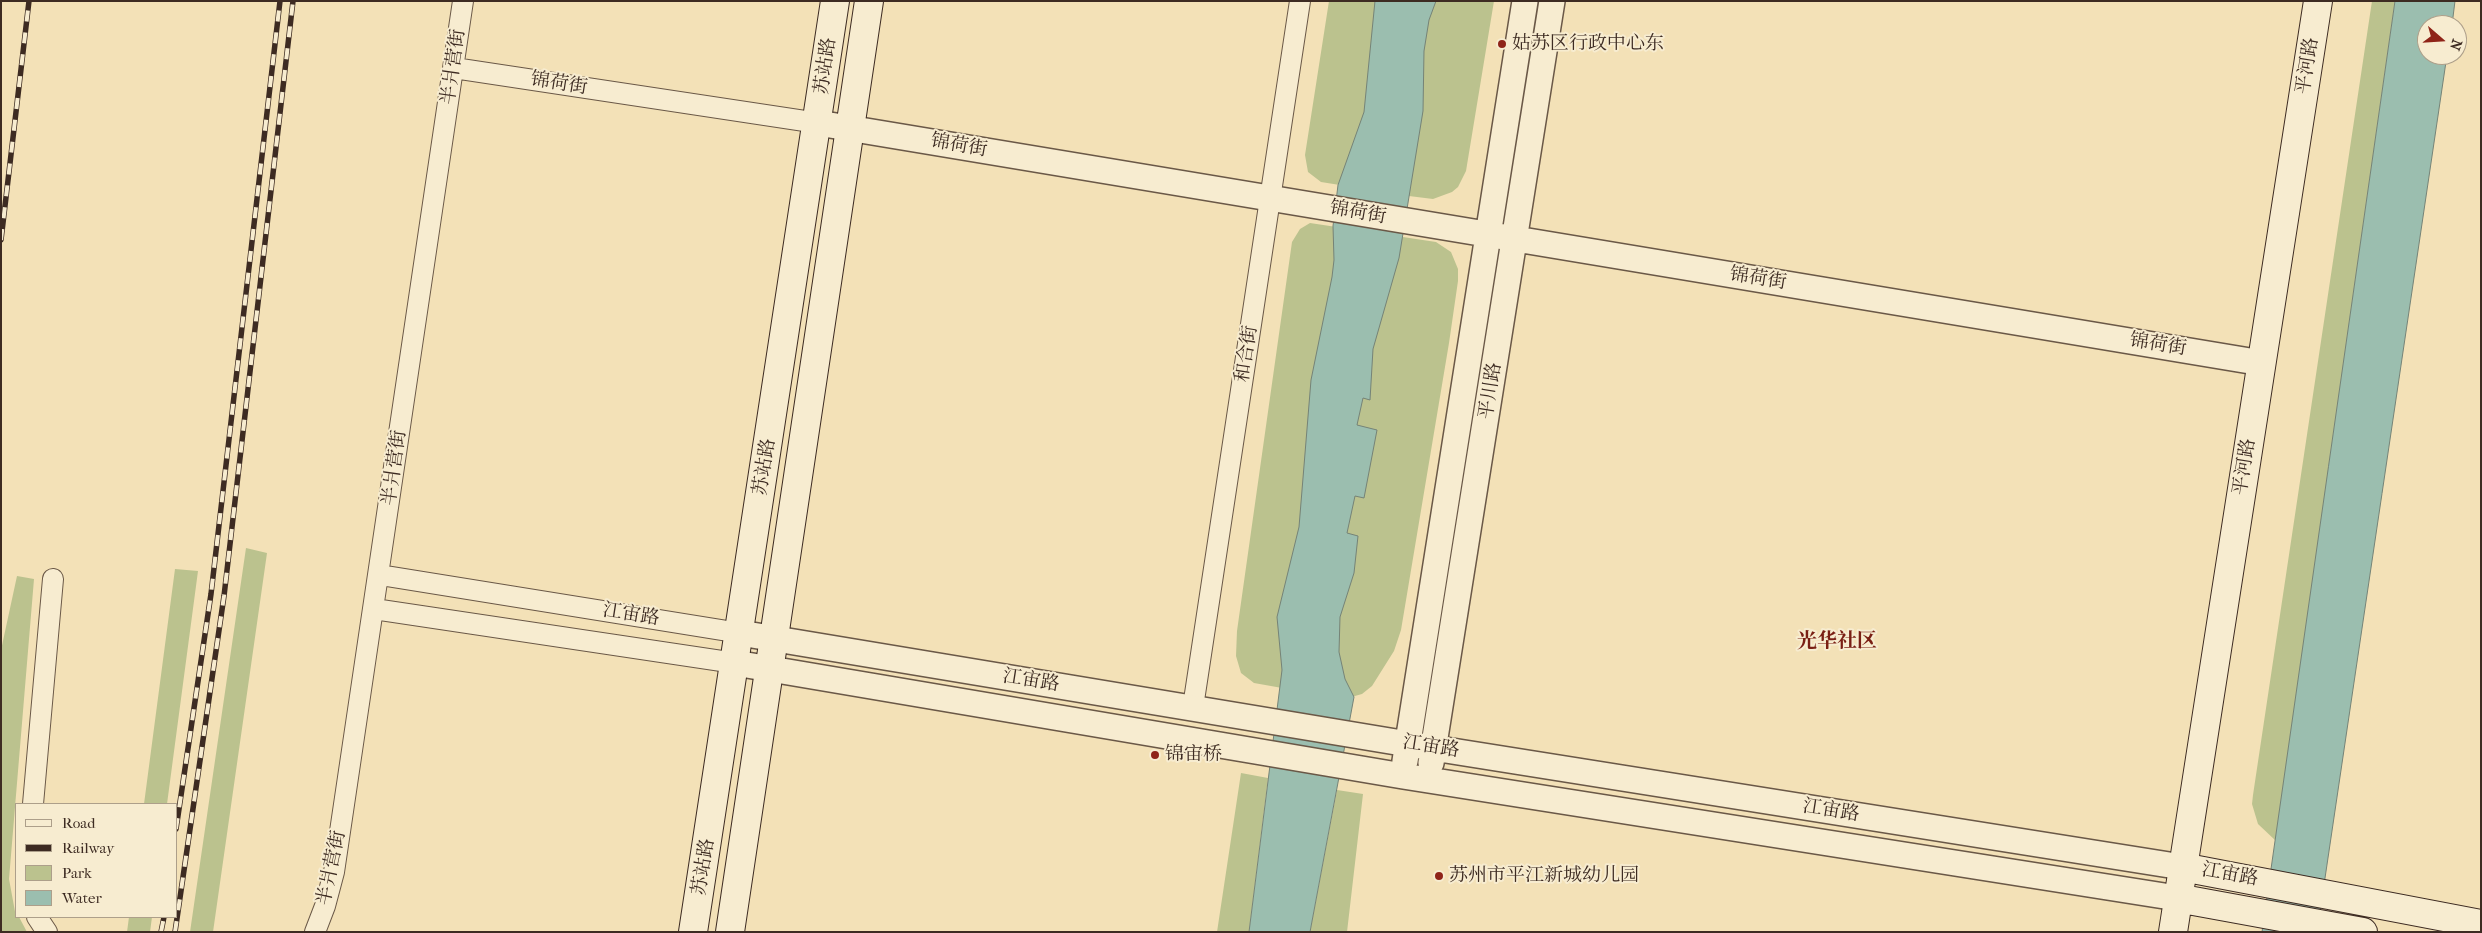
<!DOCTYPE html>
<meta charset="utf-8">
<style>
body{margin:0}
#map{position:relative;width:2482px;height:933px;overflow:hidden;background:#f3e1b7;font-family:"IM FELL French Canon",serif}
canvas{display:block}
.frame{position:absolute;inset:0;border:2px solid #3d2b22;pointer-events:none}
.legend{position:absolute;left:15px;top:803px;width:162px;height:115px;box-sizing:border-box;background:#f7ecd0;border:1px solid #ad9f8a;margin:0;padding:6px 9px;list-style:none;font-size:15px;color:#3d2b22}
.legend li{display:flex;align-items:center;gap:10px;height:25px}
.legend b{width:25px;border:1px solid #ad9f8a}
.north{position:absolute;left:2417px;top:15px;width:50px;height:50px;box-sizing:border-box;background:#f7ecd0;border:1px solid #ad9f8a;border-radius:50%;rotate:109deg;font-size:14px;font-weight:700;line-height:20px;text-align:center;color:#3d2b22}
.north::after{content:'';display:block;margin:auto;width:18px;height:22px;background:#8f2418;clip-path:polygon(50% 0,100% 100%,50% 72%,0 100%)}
</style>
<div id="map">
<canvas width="2482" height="933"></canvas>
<div class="frame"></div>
<ul class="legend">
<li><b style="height:6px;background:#f7ecd0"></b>Road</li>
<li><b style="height:6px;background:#3d2b22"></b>Railway</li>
<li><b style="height:14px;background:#bbc28e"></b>Park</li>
<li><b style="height:14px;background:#9bbeaf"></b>Water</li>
</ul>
<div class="north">N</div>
</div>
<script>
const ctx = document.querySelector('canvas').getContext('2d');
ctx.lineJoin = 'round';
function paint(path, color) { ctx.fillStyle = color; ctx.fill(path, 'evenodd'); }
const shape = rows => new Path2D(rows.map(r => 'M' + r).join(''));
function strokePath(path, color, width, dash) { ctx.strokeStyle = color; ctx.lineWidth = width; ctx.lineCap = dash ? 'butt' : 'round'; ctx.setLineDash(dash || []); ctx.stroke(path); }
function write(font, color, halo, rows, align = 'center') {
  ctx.font = font + ' "IM FELL French Canon","Noto Serif SC",serif'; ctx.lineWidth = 4; ctx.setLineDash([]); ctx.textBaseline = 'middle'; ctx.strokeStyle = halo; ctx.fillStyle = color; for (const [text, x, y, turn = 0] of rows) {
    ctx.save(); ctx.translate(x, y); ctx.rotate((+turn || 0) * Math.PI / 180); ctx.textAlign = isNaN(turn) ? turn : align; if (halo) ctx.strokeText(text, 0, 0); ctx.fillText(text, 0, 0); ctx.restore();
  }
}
const green = shape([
 [1329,1,1494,1,1466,171,1458,187,1452,192,1433,199,1409,196,1321,182,1308,172,1305,155],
 [2372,1,2395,1,2276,841,2258,824,2252,804,2253,795],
 [1310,223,1436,242,1451,252,1458,269,1458,281,1449,343,1401,630,1394,651,1372,686,1362,694,1344,699,1254,683,1241,673,1236,656,1237,631,1292,242,1300,229],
 [246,548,267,553,213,932,190,932],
 [175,569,198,571,167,804,144,804],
 [17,576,34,579,9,879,16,917,19,917,27,932,1,932,1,650],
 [1241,773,1268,778,1249,932,1217,932],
 [1337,790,1363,794,1347,932,1310,932],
 [129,917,152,917,150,932,127,932]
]);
const water = shape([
 [1375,1,1436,1,1429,20,1424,51,1423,111,1399,258,1373,349,1370,400,1363,398,1357,425,1377,430,1364,498,1355,496,1347,533,1358,536,1354,573,1340,617,1339,652,1345,679,1354,697,1310,932,1249,932,1282,670,1277,617,1299,527,1311,380,1332,277,1334,260,1333,226,1338,185,1364,112,1375,1],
 [2395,1,2455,1,2452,25,2427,25,2427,55,2447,55,2317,932,2262,932,2395,1]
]);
const minor = shape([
 [454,68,818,123],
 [380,575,740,633],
 [374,609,735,663],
 [1193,707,1300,1],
 [33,804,53,579],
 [37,917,47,932],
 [315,932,325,906,334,872,463,1]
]);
const tertiary = shape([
 [818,123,2262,363],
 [740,633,1408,744,2182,867],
 [735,663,1403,776,2177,898],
 [1405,761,1525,1],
 [1431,763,1552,1]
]);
const secondary = shape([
 [2182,867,2481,924],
 [2177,898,2363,932],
 [693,932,835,1],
 [730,932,869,1],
 [2173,932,2318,1]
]);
const rail = shape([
 [1,240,29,1],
 [176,829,211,594,280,1],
 [161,932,164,917],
 [175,932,224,596,293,1]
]);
const markers = [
 [1502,44,5,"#8f2418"],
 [1155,755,5,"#8f2418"],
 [1439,876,5,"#8f2418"]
];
const poiNames = [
 ["姑苏区行政中心东",1512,44],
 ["锦宙桥",1165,755],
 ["苏州市平江新城幼儿园",1449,876]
];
const streetNames = [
 ["苏站路",826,66,-82],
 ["平河路",2308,66,-81],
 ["半爿营街",454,67,-82],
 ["锦荷街",559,84,9],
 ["锦荷街",959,146,10],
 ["锦荷街",1358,213,10],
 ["锦荷街",1758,279,9],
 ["锦荷街",2158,345,9],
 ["和合街",1247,354,-81],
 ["平川路",1491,391,-81],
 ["苏站路",765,467,-81],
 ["平河路",2245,467,-81],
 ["半爿营街",395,468,-82],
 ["江宙路",631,615,9],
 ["江宙路",1031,681,9],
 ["江宙路",1431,747,9],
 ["江宙路",1831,811,9],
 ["苏站路",704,867,-81],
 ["半爿营街",332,868,-78],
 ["江宙路",2230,875,10]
];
const neighbourhoodNames = [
 ["光华社区",1837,642]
];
paint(green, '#bbc28e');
paint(water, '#9bbeaf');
strokePath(water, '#758377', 1);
strokePath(minor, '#6a5847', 22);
strokePath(tertiary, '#6a5847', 28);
strokePath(secondary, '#3d2b22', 30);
strokePath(minor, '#f7ecd0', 20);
strokePath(tertiary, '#f7ecd0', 25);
strokePath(secondary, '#f7ecd0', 28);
strokePath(rail, '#3d2b22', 5.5);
strokePath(rail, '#f7ecd0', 4, [11]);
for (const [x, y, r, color] of markers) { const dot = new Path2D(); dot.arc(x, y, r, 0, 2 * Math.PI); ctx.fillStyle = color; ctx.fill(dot); strokePath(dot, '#f7ecd0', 2); }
write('19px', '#3d2b22', '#f7ecd0', poiNames, 'left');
write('19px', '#3d2b22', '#f7ecd0', streetNames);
write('bold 20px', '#7a1f14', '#f7ecd0', neighbourhoodNames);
</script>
